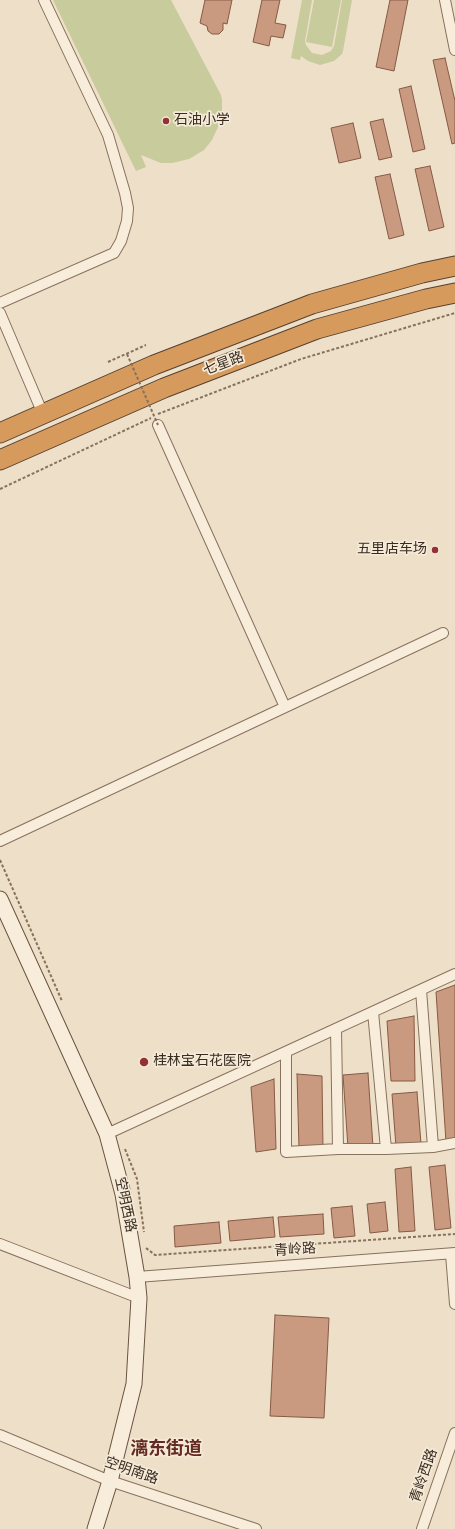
<!DOCTYPE html>
<meta charset="utf-8">
<style>
body{margin:0}
canvas{display:block;background:#eddfc8}
</style>
<canvas width="455" height="1529"></canvas>
<script>
const ctx = document.querySelector('canvas').getContext('2d');
ctx.lineJoin = 'round';
function paint(path, color) { ctx.fillStyle = color; ctx.fill(path, 'evenodd'); }
const shape = rows => new Path2D(rows.map(r => 'M' + r).join(''));
function strokePath(path, color, width, dash) { ctx.strokeStyle = color; ctx.lineWidth = width; ctx.lineCap = dash ? 'butt' : 'round'; ctx.setLineDash(dash || []); ctx.stroke(path); }
function write(font, color, halo, rows, align = 'center') {
  ctx.font = font + ' Spectral,"Noto Sans SC",serif'; ctx.lineWidth = 3.5; ctx.setLineDash([]); ctx.textBaseline = 'middle'; ctx.strokeStyle = halo; ctx.fillStyle = color; for (const [text, x, y, turn = 0] of rows) {
    ctx.save(); ctx.translate(x, y); ctx.rotate((+turn || 0) * Math.PI / 180); ctx.textAlign = isNaN(turn) ? turn : align; if (halo) ctx.strokeText(text, 0, 0); ctx.fillText(text, 0, 0); ctx.restore();
  }
}
const green = shape([
 [53,0,171,0,221,95,222,100,222,117,218,127,212,140,204,150,189,159,172,163,161,163,141,155,146,167,136,171],
 [302,0,312,0,305,41,306,45,312,53,322,55,331,51,334,46,342,0,352,0,343,51,342,54,334,61,320,65,308,61,301,56,300,60,291,58],
 [314,0,341,0,332,47,306,42]
]);
const building = shape([
 [205,0,232,0,227,24,223,23,223,30,219,34,212,34,208,31,207,26,200,23,205,0],
 [262,0,280,0,275,23,286,25,283,38,271,36,269,46,253,42,262,0],
 [390,0,408,0,394,71,376,67,390,0],
 [445,58,455,101,455,143,452,144,433,60,445,58],
 [411,86,425,149,413,152,399,89,411,86],
 [383,119,392,157,379,160,370,122,383,119],
 [353,123,361,158,339,163,331,128,353,123],
 [430,166,444,227,429,231,415,169,430,166],
 [390,174,404,235,389,239,375,177,390,174],
 [455,985,455,1141,446,1142,436,992,455,985],
 [414,1016,415,1081,391,1081,387,1021,414,1016],
 [368,1073,373,1147,348,1148,343,1075,368,1073],
 [297,1074,322,1076,323,1149,299,1149,297,1074],
 [274,1079,276,1149,256,1152,251,1087,274,1079],
 [417,1092,421,1144,396,1147,392,1094,417,1092],
 [445,1165,451,1228,435,1230,429,1167,445,1165],
 [411,1167,415,1231,399,1232,395,1169,411,1167],
 [385,1202,388,1231,370,1233,367,1204,385,1202],
 [352,1206,355,1236,334,1238,331,1208,352,1206],
 [323,1214,324,1234,280,1237,278,1217,323,1214],
 [273,1217,275,1237,230,1241,228,1221,273,1217],
 [219,1222,221,1243,175,1247,174,1226,219,1222],
 [275,1315,329,1318,324,1418,270,1416,275,1315]
]);
const path = shape([
 [108,362,146,345],
 [158,414,301,359,455,313],
 [0,489,151,418],
 [0,860,62,1001],
 [125,1149,137,1179,144,1232],
 [146,1248,155,1255,455,1234]
]);
const street = shape([
 [445,0,455,50],
 [0,303,114,253,121,241,127,221,128,208,125,193,108,135,44,0],
 [0,313,43,414],
 [158,425,285,707],
 [0,841,443,633],
 [421,990,433,1147],
 [373,1012,386,1149],
 [336,1029,338,1149],
 [286,1052,286,1152,338,1149,386,1149,433,1147,455,1143],
 [107,1134,455,974],
 [0,1244,139,1298],
 [451,1254,455,1304],
 [137,1277,455,1253],
 [0,1435,110,1481,256,1529],
 [422,1529,455,1433]
]);
const secondary = shape([
 [0,899,107,1134,123,1194,137,1277,139,1298,134,1384,110,1481,95,1529]
]);
const highway = shape([
 [0,433,154,365,312,304,422,273,455,266],
 [0,460,164,388,317,329,426,299,455,293]
]);
const pathBridge = shape([
 [127,354,158,425]
]);
const markers = [
 [166,121,4,"#943037"],
 [435,550,4,"#943037"],
 [144,1062,5,"#943037"]
];
const poiNames = [
 ["石油小学",174,121],
 ["五里店车场",427,550,"right"],
 ["桂林宝石花医院",153,1062]
];
const streetNames = [
 ["七星路",224,365,-21],
 ["空明西路",124,1205,78],
 ["青岭路",295,1251,-4],
 ["空明南路",131,1472,19],
 ["青岭西路",425,1476,-71]
];
const districtNames = [
 ["漓东街道",166,1450]
];
paint(green, '#c8cb9c');
paint(building, '#c99a7f');
strokePath(building, '#865a44', 1);
strokePath(street, '#88715d', 12);
strokePath(secondary, '#6a5340', 17);
strokePath(highway, '#564031', 21);
strokePath(path, '#88715d', 2, [3, 2]);
strokePath(street, '#f8eddb', 10);
strokePath(secondary, '#f8eddb', 15);
strokePath(highway, '#d79a5d', 19);
strokePath(pathBridge, '#88715d', 2, [3, 2]);
for (const [x, y, r, color] of markers) { const dot = new Path2D(); dot.arc(x, y, r, 0, 2 * Math.PI); ctx.fillStyle = color; ctx.fill(dot); strokePath(dot, '#f4ead7', 1.5); }
write('14px', '#392b20', '#f4ead7', poiNames, 'left');
write('14px', '#392b20', '#f4ead7', streetNames);
write('bold 18px', '#642b22', '#f4ead7', districtNames);
</script>
